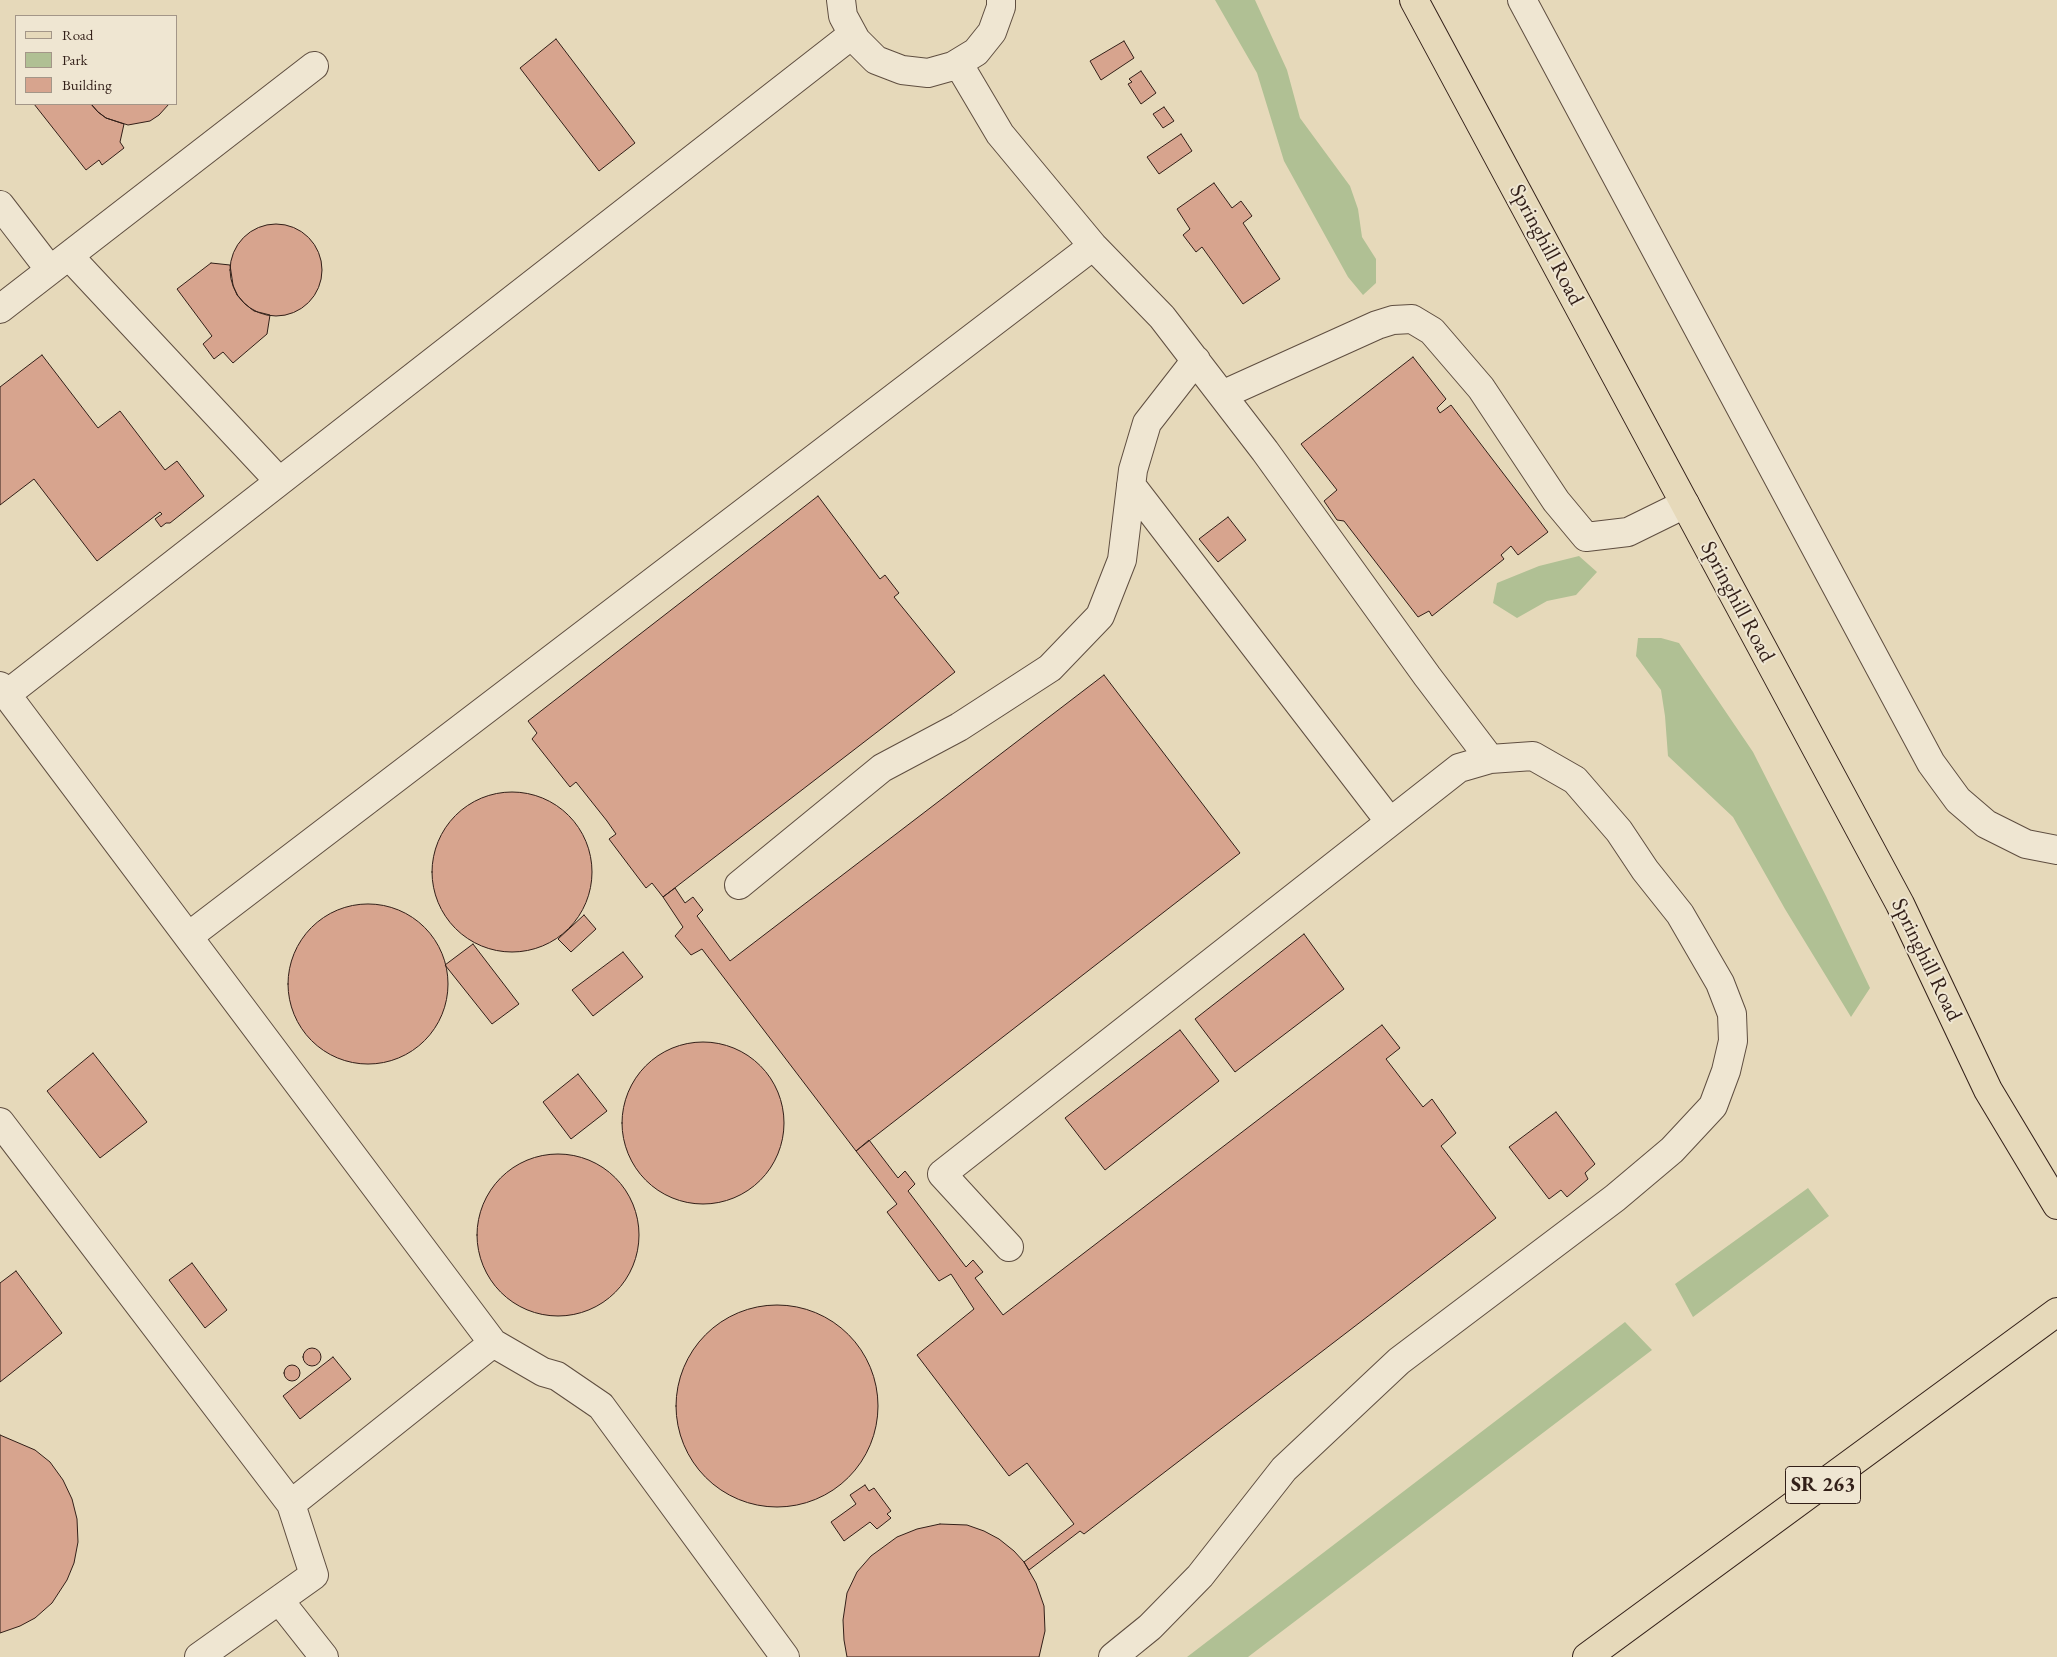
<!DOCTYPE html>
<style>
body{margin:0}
#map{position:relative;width:2057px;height:1657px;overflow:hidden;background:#e6d9ba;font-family:"EB Garamond",serif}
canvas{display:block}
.legend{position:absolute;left:15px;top:15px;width:162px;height:90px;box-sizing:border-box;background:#efe6d2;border:1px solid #a39688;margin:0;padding:6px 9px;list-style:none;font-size:15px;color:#321f18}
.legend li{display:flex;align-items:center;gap:10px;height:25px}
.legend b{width:25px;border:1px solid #a39688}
</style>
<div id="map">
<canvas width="2057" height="1657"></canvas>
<ul class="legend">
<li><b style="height:6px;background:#e6d9ba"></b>Road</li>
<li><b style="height:14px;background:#b0c094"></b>Park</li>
<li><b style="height:14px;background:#d7a48e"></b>Building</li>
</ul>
</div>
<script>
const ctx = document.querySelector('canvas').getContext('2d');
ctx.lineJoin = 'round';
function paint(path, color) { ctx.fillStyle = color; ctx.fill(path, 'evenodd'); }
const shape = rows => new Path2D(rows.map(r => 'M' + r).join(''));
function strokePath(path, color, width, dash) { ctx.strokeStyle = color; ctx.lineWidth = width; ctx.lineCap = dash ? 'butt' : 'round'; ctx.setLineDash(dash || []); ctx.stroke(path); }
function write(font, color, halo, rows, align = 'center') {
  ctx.font = font + ' "EB Garamond",serif'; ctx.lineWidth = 4; ctx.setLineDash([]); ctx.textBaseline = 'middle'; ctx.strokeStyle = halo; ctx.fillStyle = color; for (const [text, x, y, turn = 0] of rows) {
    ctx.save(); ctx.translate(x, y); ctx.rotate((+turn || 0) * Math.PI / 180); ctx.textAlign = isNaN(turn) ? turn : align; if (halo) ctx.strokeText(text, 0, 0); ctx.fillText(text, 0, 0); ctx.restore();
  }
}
const green = shape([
 [1215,0,1255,0,1287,70,1300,118,1350,186,1358,209,1362,237,1376,259,1376,283,1363,295,1348,277,1284,161,1257,73],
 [1579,556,1597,572,1576,595,1547,601,1517,618,1493,603,1497,583,1539,566],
 [1638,638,1661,638,1679,643,1753,752,1826,896,1870,988,1851,1017,1785,909,1733,817,1668,756,1665,716,1661,690,1636,656],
 [1808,1188,1829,1216,1693,1317,1675,1284],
 [1625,1322,1652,1350,1248,1657,1187,1657]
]);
const building = shape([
 [556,39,635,143,599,171,520,68,556,39],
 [1124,41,1134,58,1101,80,1090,61,1124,41],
 [1141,71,1156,93,1141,104,1128,84,1132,82,1129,79,1141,71],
 [34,104,91,104,98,112,106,118,124,124,120,142,124,148,102,165,99,160,86,170,34,104],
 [91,104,169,104,159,115,150,121,128,125,106,118,98,112,91,104],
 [1164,107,1174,121,1163,128,1153,114,1164,107],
 [1181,134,1192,151,1159,174,1147,157,1181,134],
 [1214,183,1232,208,1241,201,1252,216,1243,223,1280,279,1243,304,1202,247,1196,252,1183,235,1190,229,1177,209,1214,183],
 '230 270a46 46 0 1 1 92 0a46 46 0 1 1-92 0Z',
 [211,263,230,265,233,285,237,295,245,304,254,311,270,315,267,334,233,363,223,352,214,359,203,344,212,336,177,289,211,263],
 [42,355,98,428,120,411,165,470,177,461,204,496,170,523,166,523,161,527,155,519,162,514,160,512,97,561,34,479,0,505,0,387,42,355],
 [1413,357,1446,399,1437,408,1440,413,1451,405,1548,532,1518,555,1511,546,1501,555,1504,559,1432,616,1429,611,1418,617,1344,521,1337,520,1324,501,1337,490,1301,444,1413,357],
 [818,496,880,579,885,575,899,593,894,597,955,672,663,897,652,883,646,888,609,839,616,834,607,821,576,782,570,787,532,739,537,733,528,721,818,496],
 [1228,517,1246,540,1218,562,1199,539,1228,517],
 [1104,675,1240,853,856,1151,702,949,691,955,675,936,683,927,663,897,675,888,685,903,693,897,703,910,697,916,730,961,1104,675],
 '432 872a80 80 0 1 1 160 0a80 80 0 1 1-160 0Z',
 '288 984a80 80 0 1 1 160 0a80 80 0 1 1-160 0Z',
 [584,915,596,929,571,952,558,939,584,915],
 [1304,934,1344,989,1235,1072,1195,1019,1304,934],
 [473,944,519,1004,492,1024,445,965,473,944],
 [623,952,643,977,593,1016,572,990,623,952],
 [1382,1025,1400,1048,1386,1059,1423,1107,1432,1099,1456,1133,1441,1146,1496,1218,1084,1534,1080,1531,1029,1570,1024,1562,1074,1524,1027,1463,1009,1476,917,1355,974,1309,951,1274,939,1281,887,1212,897,1204,856,1151,869,1140,898,1178,905,1171,915,1184,908,1191,966,1267,973,1260,983,1272,975,1278,1003,1315,1382,1025],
 [1180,1030,1219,1081,1105,1170,1065,1118,1180,1030],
 '622 1123a81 81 0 1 1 162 0a81 81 0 1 1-162 0Z',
 [93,1053,147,1122,100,1158,47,1091,93,1053],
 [578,1074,607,1111,571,1139,543,1102,578,1074],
 [1556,1112,1595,1164,1585,1173,1588,1179,1567,1197,1561,1190,1549,1199,1509,1147,1556,1112],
 '477 1235a81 81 0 1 1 162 0a81 81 0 1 1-162 0Z',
 [192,1263,227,1310,205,1328,169,1280,192,1263],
 [16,1271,62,1333,0,1382,0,1283,16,1271],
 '676 1406a101 101 0 1 1 202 0a101 101 0 1 1-202 0Z',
 '303 1357a9 9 0 1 1 18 0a9 9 0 1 1-18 0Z',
 [333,1357,351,1379,300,1419,283,1396,333,1357],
 '284 1373a8 8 0 1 1 16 0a8 8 0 1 1-16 0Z',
 [0,1435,35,1450,50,1462,63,1480,72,1499,77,1519,78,1542,74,1563,67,1580,52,1603,35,1618,20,1626,0,1633,0,1435],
 [865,1485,869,1491,874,1488,891,1511,887,1514,891,1518,877,1529,870,1522,844,1541,831,1522,856,1504,850,1495,865,1485],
 [940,1524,967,1525,984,1531,999,1539,1014,1551,1024,1562,1036,1583,1044,1606,1045,1631,1039,1657,847,1657,844,1640,843,1620,847,1593,857,1572,871,1556,897,1537,917,1529,940,1524]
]);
const minor = shape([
 [841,0,843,16,856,40,876,60,902,70,928,73,953,66,976,52,992,32,1001,7,1001,0],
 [1522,0,1931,763,1958,800,1986,824,2026,844,2057,850],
 [958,63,1000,134,1093,246,1162,317,1265,451,1427,676,1490,759],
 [0,205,50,270],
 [69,256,279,481],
 [0,309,314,66],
 [1222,395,1377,325,1393,320,1412,319,1432,331,1481,388,1556,501,1586,537,1628,532,1685,504],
 [1131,485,1390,822],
 [0,686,493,1343,543,1372,557,1376,601,1406,785,1657],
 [7,694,853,34],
 [739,885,882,768,959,727,1050,668,1100,616,1122,560,1133,470,1147,423,1196,360],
 [189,936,1093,246],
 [0,1122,291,1504,314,1575,199,1657],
 [1009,1247,942,1174,1459,768,1490,759,1533,756,1575,780,1619,831,1645,870,1680,914,1720,983,1732,1014,1733,1041,1726,1071,1713,1106,1672,1150,1615,1198,1399,1361,1284,1469,1200,1576,1150,1627,1113,1657],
 [291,1504,493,1343],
 [279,1600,324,1657]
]);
const major = shape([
 [1414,0,1900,904,1988,1090,2057,1205],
 [1587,1657,2057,1312]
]);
const shields = [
 [1823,1485,75]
];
const shieldNames = [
 ["SR 263",1823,1485]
];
const streetNames = [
 ["Springhill Road",1546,245,62],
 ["Springhill Road",1737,602,62],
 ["Springhill Road",1926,960,64]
];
paint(green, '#b0c094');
paint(building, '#d7a48e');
strokePath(building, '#321f18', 1);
strokePath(minor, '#5f4e40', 30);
strokePath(major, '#321f18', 30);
strokePath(minor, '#efe6d2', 28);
strokePath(major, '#e6d9ba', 28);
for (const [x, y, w] of shields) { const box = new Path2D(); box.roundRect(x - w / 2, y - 18.5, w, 37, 4); ctx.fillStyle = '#efe6d2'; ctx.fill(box); strokePath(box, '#321f18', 1); }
write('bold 21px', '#321f18', null, shieldNames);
write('22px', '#321f18', '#efe6d2', streetNames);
</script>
